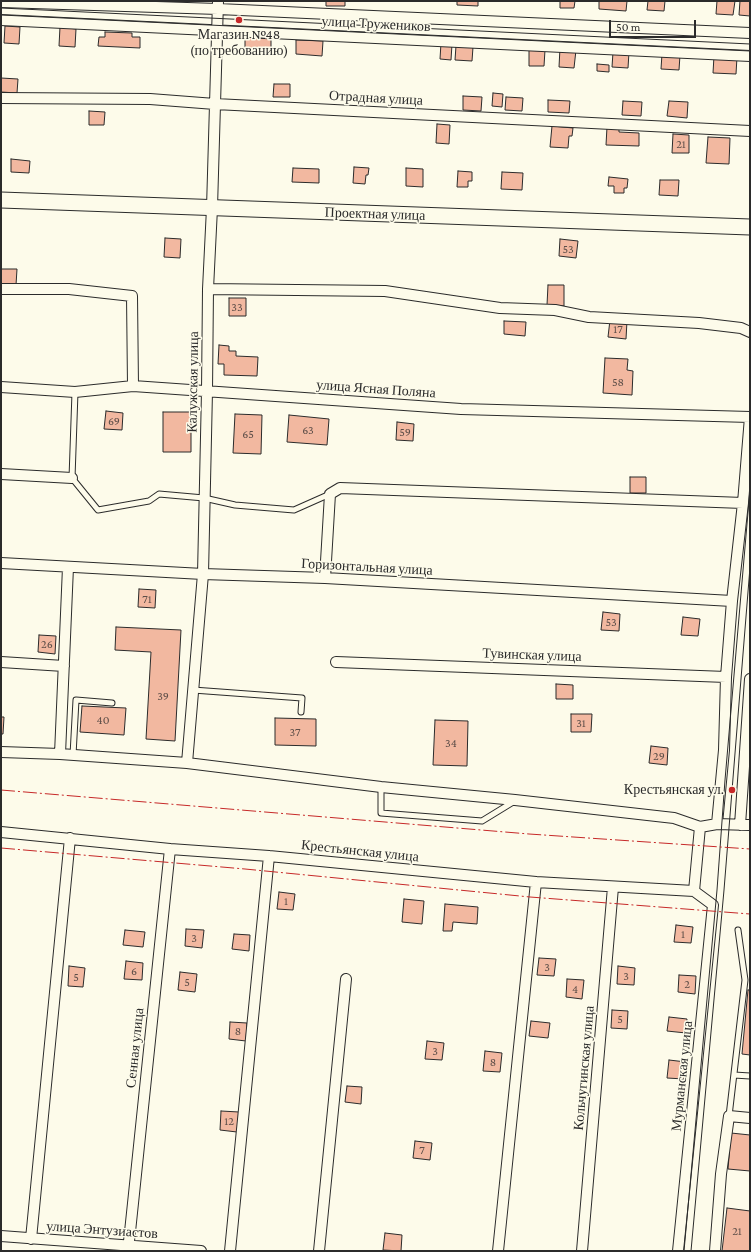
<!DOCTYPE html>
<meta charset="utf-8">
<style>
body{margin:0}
#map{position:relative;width:751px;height:1252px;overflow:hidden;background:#fdfbea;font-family:"Crimson Pro",serif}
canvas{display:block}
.frame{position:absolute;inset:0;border:2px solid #2b2b2b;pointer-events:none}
.scale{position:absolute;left:609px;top:20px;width:87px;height:18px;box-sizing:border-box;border:2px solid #2b2b2b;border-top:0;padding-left:5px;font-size:12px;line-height:14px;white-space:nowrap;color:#2b2b2b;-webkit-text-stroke:3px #fdfbea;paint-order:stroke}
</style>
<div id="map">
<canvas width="751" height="1252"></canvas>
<div class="frame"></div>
<div class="scale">50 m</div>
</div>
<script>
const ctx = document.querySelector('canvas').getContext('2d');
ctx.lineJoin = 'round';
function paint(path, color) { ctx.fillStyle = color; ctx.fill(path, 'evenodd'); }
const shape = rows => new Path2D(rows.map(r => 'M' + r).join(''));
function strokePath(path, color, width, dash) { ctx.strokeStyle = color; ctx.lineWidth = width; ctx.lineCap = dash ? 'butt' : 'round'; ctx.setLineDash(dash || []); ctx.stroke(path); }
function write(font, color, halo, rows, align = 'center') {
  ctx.font = font + ' "Crimson Pro",serif'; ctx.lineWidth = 3; ctx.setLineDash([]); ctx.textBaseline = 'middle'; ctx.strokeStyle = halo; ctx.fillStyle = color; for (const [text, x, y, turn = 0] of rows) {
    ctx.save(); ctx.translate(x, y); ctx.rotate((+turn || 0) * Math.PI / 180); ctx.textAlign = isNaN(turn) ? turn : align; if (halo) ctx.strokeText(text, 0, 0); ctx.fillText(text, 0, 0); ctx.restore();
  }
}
const building = shape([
 [326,1,345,1,345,6,326,6,326,1],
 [457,1,478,1,478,6,457,5,457,1],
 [560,1,575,1,574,8,560,8,560,1],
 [599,1,627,1,626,11,599,9,599,1],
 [648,1,665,1,664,11,647,10,648,1],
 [717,1,735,1,733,15,716,14,717,1],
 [740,1,750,1,750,16,739,15,740,1],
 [5,26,20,27,19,44,4,43,5,26],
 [60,27,76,29,75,47,59,46,60,27],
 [105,32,132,33,132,37,140,37,140,48,98,46,99,37,105,37,105,32],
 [245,37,271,39,271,54,245,52,245,37],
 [296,40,323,41,322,56,296,54,296,40],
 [441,43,452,44,451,60,440,59,441,43],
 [456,46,473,47,472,61,455,60,456,46],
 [560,48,576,50,574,68,559,67,560,48],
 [529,49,545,50,544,66,529,66,529,49],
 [613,52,629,52,628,68,612,67,613,52],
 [662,54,680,55,679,70,661,69,662,54],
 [714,56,737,57,736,74,713,73,714,56],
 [597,64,609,65,609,72,597,71,597,64],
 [1,78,18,79,17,93,1,92,1,78],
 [274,84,290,84,290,97,273,97,274,84],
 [493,93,503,94,502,107,492,106,493,93],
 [463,96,482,97,481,111,463,110,463,96],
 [506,97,523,98,522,111,505,110,506,97],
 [548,100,570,101,569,113,548,112,548,100],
 [623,101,642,102,641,116,622,115,623,101],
 [669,101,688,102,687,118,667,116,669,101],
 [89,111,105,112,104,125,89,125,89,111],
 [437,124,450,125,449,144,436,143,437,124],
 [552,126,573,128,572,136,569,136,568,148,550,147,552,126],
 [607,127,619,128,619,132,639,133,639,146,606,145,607,127],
 [673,134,689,135,689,153,672,153,673,134],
 [708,137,730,138,729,164,706,163,708,137],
 [11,159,30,161,29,173,11,172,11,159],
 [354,167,369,168,368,175,366,175,365,184,353,183,354,167],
 [293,168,319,169,319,183,292,182,293,168],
 [406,168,423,169,423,187,406,186,406,168],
 [458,171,472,172,472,181,468,181,468,187,457,187,458,171],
 [502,172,523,173,522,190,501,189,502,172],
 [609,177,628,179,627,188,624,188,624,193,614,193,614,186,608,186,609,177],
 [660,180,679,180,678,196,659,195,660,180],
 [165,238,181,239,180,258,164,257,165,238],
 [560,239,578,241,576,258,559,256,560,239],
 [1,269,17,269,16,285,1,284,1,269],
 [548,285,564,285,564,306,547,305,548,285],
 [229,298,246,298,246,316,229,316,229,298],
 [610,320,627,321,626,339,608,337,610,320],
 [504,321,526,322,525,336,504,334,504,321],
 [219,345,229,346,229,351,236,351,236,356,258,357,257,376,224,375,224,364,218,364,219,345],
 [605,358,628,359,627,370,633,371,632,395,603,393,605,358],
 [106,411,123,413,122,430,104,429,106,411],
 [163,412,191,412,191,452,163,452,163,412],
 [235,414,262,415,261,454,233,453,235,414],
 [289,415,329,419,327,445,287,442,289,415],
 [397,422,414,424,413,441,396,440,397,422],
 [630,477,646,477,646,493,630,493,630,477],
 [139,589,156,590,155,608,138,607,139,589],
 [603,612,620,614,619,631,601,630,603,612],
 [683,617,700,619,698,636,681,635,683,617],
 [116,627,181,630,175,741,146,739,151,652,115,650,116,627],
 [39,635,56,636,55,654,38,652,39,635],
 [556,684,573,685,573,699,556,699,556,684],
 [82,706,126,708,124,735,80,732,82,706],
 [571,714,592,714,591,732,571,732,571,714],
 [1,717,4,717,3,734,1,734,1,717],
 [275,718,316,719,316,746,275,745,275,718],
 [435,720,468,721,467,766,433,765,435,720],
 [651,746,668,748,667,765,649,763,651,746],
 [279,892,295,894,293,910,277,909,279,892],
 [404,899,424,901,422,924,402,922,404,899],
 [445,904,478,907,477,924,453,922,452,931,443,931,445,904],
 [676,925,693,927,691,943,674,942,676,925],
 [186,929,204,930,202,948,185,946,186,929],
 [125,930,145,932,143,947,123,945,125,930],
 [234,934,250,935,249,951,232,949,234,934],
 [539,958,556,959,554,976,537,975,539,958],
 [126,961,143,963,142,980,124,979,126,961],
 [69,966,85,968,83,987,68,986,69,966],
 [618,966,635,968,634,985,617,984,618,966],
 [180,972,197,974,195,992,178,990,180,972],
 [679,975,696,976,695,994,678,992,679,975],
 [567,979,584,980,582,999,566,997,567,979],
 [748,990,750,990,750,1055,742,1054,748,990],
 [612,1010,628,1011,627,1029,611,1028,612,1010],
 [669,1017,687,1019,686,1033,667,1031,669,1017],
 [531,1021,550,1023,548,1038,529,1036,531,1021],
 [230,1022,247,1023,246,1041,229,1039,230,1022],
 [427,1041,444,1043,442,1060,425,1059,427,1041],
 [485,1051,502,1053,500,1072,483,1071,485,1051],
 [669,1060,686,1062,684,1079,667,1078,669,1060],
 [347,1086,362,1087,361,1104,345,1102,347,1086],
 [221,1111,239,1112,237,1132,220,1130,221,1111],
 [731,1133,750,1135,750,1171,728,1169,731,1133],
 [415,1141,432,1143,430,1160,413,1158,415,1141],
 [727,1208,750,1211,750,1251,722,1251,727,1208],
 [385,1233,402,1235,401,1251,383,1250,385,1233]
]);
const lane = shape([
 [75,392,72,478,98,510,149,501,159,494,204,498,235,505,294,510,330,494],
 [193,690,302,698,301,712],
 [73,755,76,700,112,703],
 [381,787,381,813,482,821,513,802],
 [734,1075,750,1076],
 [729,1116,745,980,738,930]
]);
const street = shape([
 [1,2,218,9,750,33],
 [1,20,750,56],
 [1,98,150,99,215,104,750,131],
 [1,289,69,289,132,296,133,386],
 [208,289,385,291,500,308,555,310,589,317,699,323,741,328,750,332],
 [1,387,75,392,133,386,461,409,750,417],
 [1,474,72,478],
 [1,563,203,574,325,578,732,601],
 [325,578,330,494,340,488,743,503],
 [1,662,64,666],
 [336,662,726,677],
 [1,752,60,754,187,763,381,787,515,800,674,818,700,827,717,824,750,825],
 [60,754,68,567],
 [187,763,203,574,207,391,208,289,212,208,218,1],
 [717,824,724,750,726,677,732,601,743,503,750,417],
 [740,825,750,679],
 [1,832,170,849,269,856,536,882,694,891,713,905,678,1251],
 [694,891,700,827],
 [1,1236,201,1251],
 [31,1239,70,838],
 [128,1251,170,849],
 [230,1251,269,856],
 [319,1251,346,979],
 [498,1251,536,882],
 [582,1251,613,887],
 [715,1251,721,1174,729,1116,750,1118]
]);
const secondary = shape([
 [1,200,750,227]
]);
const tram = shape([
 [1,8,750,44],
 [1,15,750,51],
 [684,1251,717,890,725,780,750,489],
 [691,1251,724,890,750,567]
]);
const power = shape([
 [1,790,529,834,750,849],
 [1,848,245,869,530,897,750,914]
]);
const markers = [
 [239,20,4,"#c62828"],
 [732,790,4,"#c62828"]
];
const numberNames = [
 ["21",681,144],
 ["53",568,249],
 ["33",237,307],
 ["17",618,329],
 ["58",618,382],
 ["69",114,421],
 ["63",308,430],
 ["59",405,432],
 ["65",248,434],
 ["71",147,599],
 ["53",611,622],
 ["26",47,644],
 ["39",163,696],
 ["40",103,720],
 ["31",581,723],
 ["37",295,732],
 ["34",451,743],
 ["29",659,756],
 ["1",286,901],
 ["1",683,934],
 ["3",194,938],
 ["3",547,967],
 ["6",134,971],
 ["3",626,976],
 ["5",76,977],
 ["5",187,982],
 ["2",687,984],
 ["4",575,989],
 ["5",620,1019],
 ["8",238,1031],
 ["3",435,1051],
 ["8",493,1062],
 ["12",229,1121],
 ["7",422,1150],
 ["21",737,1231]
];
const streetNames = [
 ["улица Тружеников",376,24,3],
 ["Отрадная улица",376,98,3],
 ["Проектная улица",375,214,2],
 ["Калужская улица",193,382,-89],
 ["улица Ясная Поляна",376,389,4],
 ["Горизонтальная улица",367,567,3],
 ["Тувинская улица",532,655,2],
 ["Крестьянская улица",360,851,6],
 ["Сенная улица",135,1048,-84],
 ["Кольчугинская улица",584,1068,-85],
 ["Мурманская улица",682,1076,-84],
 ["улица Энтузиастов",102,1230,4]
];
const poiNames = [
 ["Магазин №48",239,35],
 ["(по требованию)",239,51],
 ["Крестьянская ул.",724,790,"right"]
];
paint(building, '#f2b8a0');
strokePath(building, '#2b2b2b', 1);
strokePath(lane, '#2b2b2b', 7);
strokePath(street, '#2b2b2b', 12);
strokePath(secondary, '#2b2b2b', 17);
strokePath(lane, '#fdfbea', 5);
strokePath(street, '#fdfbea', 10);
strokePath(secondary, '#fdfbea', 15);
strokePath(tram, '#2b2b2b', 1);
strokePath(power, '#c62828', 1, [14, 3, 2, 3]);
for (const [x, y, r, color] of markers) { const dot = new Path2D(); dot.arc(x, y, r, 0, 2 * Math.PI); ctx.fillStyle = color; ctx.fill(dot); strokePath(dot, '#fdfbea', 1.5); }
write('12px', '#5d4e48', null, numberNames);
write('14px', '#2b2b2b', '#fdfbea', streetNames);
write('14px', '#2b2b2b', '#fdfbea', poiNames);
</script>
